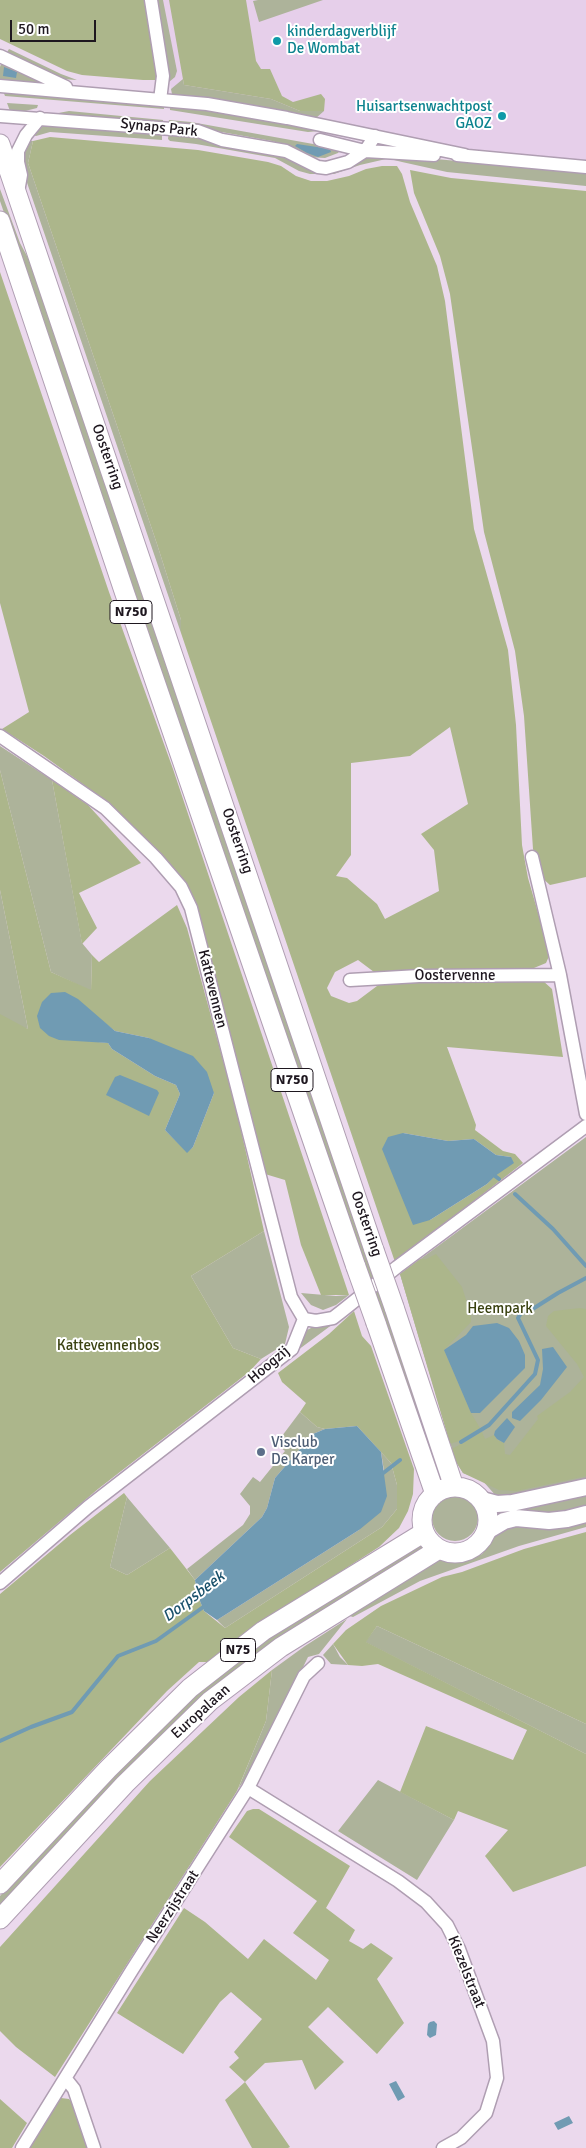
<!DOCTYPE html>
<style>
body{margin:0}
#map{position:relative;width:586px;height:2148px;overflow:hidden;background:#ebd9ed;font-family:Signika,sans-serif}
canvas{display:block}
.scale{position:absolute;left:10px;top:20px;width:86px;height:22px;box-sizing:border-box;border:2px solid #1e171f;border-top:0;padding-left:6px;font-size:15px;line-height:18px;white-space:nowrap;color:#1e171f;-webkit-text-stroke:4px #fff;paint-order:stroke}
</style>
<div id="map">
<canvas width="586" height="2148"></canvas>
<div class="scale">50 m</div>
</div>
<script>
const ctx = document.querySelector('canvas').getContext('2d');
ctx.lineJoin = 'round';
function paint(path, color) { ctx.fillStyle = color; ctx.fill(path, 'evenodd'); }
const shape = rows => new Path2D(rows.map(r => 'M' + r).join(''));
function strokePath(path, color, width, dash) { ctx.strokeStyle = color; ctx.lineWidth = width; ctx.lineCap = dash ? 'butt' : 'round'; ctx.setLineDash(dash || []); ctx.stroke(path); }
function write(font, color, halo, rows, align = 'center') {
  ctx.font = font + ' Signika,sans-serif'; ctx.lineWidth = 4; ctx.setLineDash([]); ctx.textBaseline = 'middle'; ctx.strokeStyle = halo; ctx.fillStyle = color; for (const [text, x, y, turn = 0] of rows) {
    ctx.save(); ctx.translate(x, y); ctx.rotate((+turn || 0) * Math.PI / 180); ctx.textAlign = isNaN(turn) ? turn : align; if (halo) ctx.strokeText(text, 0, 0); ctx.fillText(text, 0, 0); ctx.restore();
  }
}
const built = shape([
 [155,0,586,0,586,162,469,150,414,141,316,118,172,94]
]);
const green = shape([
 [155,0,163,0,177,71,175,77,169,82],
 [258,0,323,0,259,22,253,1],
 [9,49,61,74,77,80,62,79,6,54],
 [2,61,46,84,0,80,0,67],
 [183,79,184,85,271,99,300,111,324,111,316,118,172,94,171,89],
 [3,91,164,104,164,109,5,96],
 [7,103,38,105,37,108,25,111,10,111],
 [170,104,319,129,319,131,308,132,170,110],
 [69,111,163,120,163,125,53,114],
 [169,120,191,122,341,149,338,153,325,158,308,157,288,146,272,141,193,127,168,125],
 [53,123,162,130,162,140,50,132,36,136,32,135,43,126],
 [169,131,283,155,309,170,322,171,364,157,387,155,386,159,360,165,334,174,310,174,299,171,275,158,196,144,170,141,168,139],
 [28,141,33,141,28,163,157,544,181,620,181,633,22,168,22,155],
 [393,155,586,173,586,186,447,172,402,162,394,160],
 [0,189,20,243,33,267,444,1474,437,1476,0,201],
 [0,746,52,780,82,943,92,955,91,991,51,972,0,770],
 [0,890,28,1029,0,1020],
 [586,1137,586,1481,508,1497,496,1496,482,1480,463,1473,456,1462,400,1274],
 [264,1231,289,1327,285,1344,261,1359,233,1348,191,1276],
 [301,1293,336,1296,349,1295,336,1305,323,1310,311,1305],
 [333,1324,298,1350,307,1330,313,1327],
 [300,1412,317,1427,325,1429,313,1434,275,1478,267,1508,262,1517,195,1580,187,1569,243,1525,250,1514,250,1506,240,1494,253,1477,260,1482,285,1451,276,1444],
 [381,1452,391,1463,397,1485,397,1509,382,1527,225,1628,217,1620,359,1530,384,1471],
 '432 1518a23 23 0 1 1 46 0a23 23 0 1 1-46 0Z',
 [586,1495,586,1509,569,1514,500,1515,499,1512],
 [127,1497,170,1548,127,1575,110,1567],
 [586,1519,586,1527,519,1546,420,1581,353,1617,346,1615,431,1563,439,1560,469,1560,482,1554,500,1530,507,1525],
 [419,1543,425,1550,274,1645,0,1909,0,1896,137,1751,212,1680,265,1638],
 [347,1619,319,1654,308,1657,254,1767,238,1789,266,1721,272,1670,305,1646],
 [377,1626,586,1724,586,1754,365,1642],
 [333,1644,340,1657,348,1665,331,1664,323,1655],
 [378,1780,454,1820,417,1880,338,1831]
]);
const forest = shape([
 [0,0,147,0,159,80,143,80,82,75,67,71,0,39],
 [169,0,246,0,256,61,261,69,270,69,282,96,293,102,321,94,325,99,324,111,300,111,271,99,184,85],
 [50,137,198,150,268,162,281,166,296,176,311,181,327,181,349,176,366,169,382,166,397,166,402,174,410,202,437,266,445,301,474,529,508,650,516,725,522,845,528,878,550,954,546,963,534,968,374,972,358,960,335,972,327,988,331,996,349,1003,357,1001,381,983,542,980,552,989,563,1057,447,1047,476,1125,475,1130,503,1151,515,1154,523,1163,395,1262,181,633,181,620,157,544,28,163,33,141],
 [450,727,468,804,421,834,434,850,439,891,385,919,377,904,347,878,336,876,351,855,351,763,410,756],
 [403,1133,448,1141,474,1139,496,1155,511,1157,487,1184,430,1220],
 [410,170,451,178,586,191,586,877,550,885,540,876,533,849,524,716,515,651,484,532,450,294,440,256,414,193],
 [0,272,109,592,173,769,349,1295,321,1295,301,1245,285,1180,265,1174,204,932,191,893,168,861,106,801,44,756,2,729,29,712,0,603],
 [0,770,51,972,91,990,92,955,99,962,177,905,187,928,235,1104,264,1231,191,1276,233,1348,261,1359,249,1372,98,1489,0,1572,0,1014,28,1029,0,890],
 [102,1021,115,1031,149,1038,214,1093,193,1147,187,1152,165,1130,180,1094,176,1085,155,1076,112,1049,108,1043,79,1040],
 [52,780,88,805,141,863,79,893,97,928,82,944],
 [436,1254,462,1287,471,1315,471,1322,444,1350,471,1413,480,1428,459,1441,450,1444,400,1274,420,1259,426,1259],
 [580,1308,586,1309,586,1476,516,1491,499,1490,463,1473,457,1463,452,1449,482,1432,485,1439,494,1435,497,1440,504,1443,505,1454,510,1455,538,1419,537,1416,570,1392,584,1377,577,1364,546,1326,548,1316,554,1311],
 [354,1311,362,1336,371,1346,414,1469,413,1494,408,1511,399,1528,379,1547,253,1628,207,1662,199,1662,167,1691,0,1867,0,1594,70,1535,124,1493,127,1497,110,1567,127,1575,170,1548,195,1580,198,1596,204,1611,225,1628,382,1527,397,1509,397,1485,391,1463,357,1426,325,1429,317,1427,300,1412,306,1403,282,1382,278,1373,329,1334],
 [586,1532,586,1724,377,1626,366,1642,586,1754,586,1866,513,1892,485,1856,508,1830,458,1811,454,1820,400,1792,426,1726,513,1760,527,1730,378,1664,362,1666,348,1665,333,1644,346,1630,381,1606,442,1577,462,1572,524,1549],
 [272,1670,266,1721,237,1791,55,2077,16,2047,0,2031,0,1947,150,1781,239,1697],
 [253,1809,259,1809,350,1866,326,1908,355,1930,349,1941,363,1949,371,1943,393,1958,377,1979,404,2023,377,2054,328,2007,308,2027,344,2062,315,2090,302,2060,265,2063,245,2082,290,2147,288,2148,252,2148,225,2100,245,2082,229,2067,239,2058,234,2052,262,2019,231,1992,220,2002,183,2054,117,2013,184,1908,205,1922,248,1959,264,1939,316,1980,329,1960,293,1933,317,1901,229,1837,247,1811],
 [61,2098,69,2099,73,2104,87,2148,28,2148],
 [0,2099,27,2123,12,2148,0,2148]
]);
const water = shape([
 [4,67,17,72,16,78,3,76],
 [297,144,330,149,331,152,318,157,307,153,295,146],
 [65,992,78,999,115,1031,149,1038,193,1056,207,1072,214,1093,193,1147,187,1153,165,1130,180,1094,176,1085,155,1076,112,1049,108,1043,59,1040,49,1036,40,1028,37,1016,42,1002,51,993],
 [120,1075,157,1090,159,1093,149,1116,106,1095,115,1077],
 [403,1133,448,1141,474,1139,496,1155,511,1157,514,1163,495,1176,487,1184,430,1220,413,1225,382,1149,388,1137],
 [497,1323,509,1328,519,1341,525,1355,525,1368,480,1413,471,1413,444,1350,466,1335,473,1326],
 [553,1347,567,1367,541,1400,520,1421,512,1418,512,1412,540,1385,543,1369,542,1349],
 [507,1418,515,1427,504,1443,497,1439,494,1435,495,1431],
 [357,1426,381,1452,387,1496,381,1512,359,1530,217,1620,204,1611,198,1596,195,1580,262,1517,267,1508,275,1478,313,1434,325,1429],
 [434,2021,437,2024,436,2035,430,2038,427,2035,428,2024,430,2022],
 [396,2081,405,2097,398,2101,389,2084],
 [569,2116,573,2123,558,2130,554,2123]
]);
const stream = shape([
 [495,1176,499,1179],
 [515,1194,553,1229,586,1266],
 [461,1442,489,1425,535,1374,538,1360,518,1318,521,1313,531,1310,558,1293,586,1278],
 [382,1474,400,1460],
 [0,1741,31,1727,72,1712,118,1656,156,1641,206,1605]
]);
const minor = shape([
 [151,0,163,76,160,100],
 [0,56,66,87],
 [0,86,207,104,287,118,465,155],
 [0,116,198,131,222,140,286,151,318,167,326,168,348,162,365,151,375,136],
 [320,140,365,151,434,155],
 [457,155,586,167],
 [18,192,21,175,18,162,18,151,26,135,40,118],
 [0,736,105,808,156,858,181,887,191,908,291,1297,304,1319],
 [532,857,560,975,586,1114],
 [350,980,419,976,560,975],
 [304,1319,316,1321,333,1318,342,1311,397,1267,586,1126],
 [0,1583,88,1507,288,1352,292,1349,304,1319],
 [248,1788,398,1881,426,1902,447,1925,459,1949,493,2041,497,2078,486,2113,461,2138,443,2148],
 [66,2079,74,2089,94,2148],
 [22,2148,132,1970,248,1788,304,1676,318,1663]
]);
const major = shape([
 [482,1500,497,1504,512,1503,586,1487],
 [487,1531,504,1521,516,1518,549,1521,567,1519,586,1514]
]);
const highway = shape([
 [0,144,374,1250],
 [0,221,125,594,356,1267],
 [394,1307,454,1487],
 [376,1323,435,1494],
 '422 1520a33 33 0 1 1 66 0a33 33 0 1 1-66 0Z',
 [0,1884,108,1769,190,1688,263,1631,423,1533],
 [0,1919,125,1784,210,1701,281,1647,439,1549]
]);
const highwayBridge = shape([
 [374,1250,394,1307],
 [356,1267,376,1323]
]);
const markers = [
 [277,41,5,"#0f9aa8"],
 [502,116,5,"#0f9aa8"],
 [261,1452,5,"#5c6f8a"]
];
const shields = [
 [131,612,42],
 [292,1080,42],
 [238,1650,35]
];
const shieldNames = [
 ["N750",131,612],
 ["N750",292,1080],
 ["N75",238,1650]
];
const cultureNames = [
 ["kinderdagverblijf",287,32],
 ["De Wombat",287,49],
 ["Huisartsenwachtpost",492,107,"right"],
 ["GAOZ",492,124,"right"]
];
const streetNames = [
 ["Synaps Park",159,128,6],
 ["Oosterring",107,457,71],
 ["Oosterring",237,841,71],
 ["Oostervenne",455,976],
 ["Kattevennen",212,989,76],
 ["Oosterring",366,1224,71],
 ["Hoogzij",269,1365,-40],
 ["Europalaan",201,1712,-42],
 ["Neerzijstraat",173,1907,-57],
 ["Kiezelstraat",466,1972,68]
];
const parkNames = [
 ["Heempark",500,1309],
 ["Kattevennenbos",108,1346]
];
const serviceNames = [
 ["Visclub",271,1443],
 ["De Karper",271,1460]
];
const waterNames = [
 ["Dorpsbeek",194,1597,-37]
];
paint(built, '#e6cfea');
paint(green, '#adb39a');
paint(forest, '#acb68b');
paint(water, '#709bb3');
strokePath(stream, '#709bb3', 4);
strokePath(minor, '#af9eb2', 15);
strokePath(major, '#af9eb2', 19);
strokePath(highway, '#af9eb2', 21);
strokePath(minor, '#fff', 12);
strokePath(major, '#fff', 16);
strokePath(highway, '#fff', 19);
strokePath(highwayBridge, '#af9eb2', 21, []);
strokePath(highwayBridge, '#fff', 19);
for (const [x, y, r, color] of markers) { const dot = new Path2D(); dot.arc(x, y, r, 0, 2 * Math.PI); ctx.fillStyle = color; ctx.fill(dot); strokePath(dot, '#fff', 2); }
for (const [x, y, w] of shields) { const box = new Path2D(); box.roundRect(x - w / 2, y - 11.5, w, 23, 4); ctx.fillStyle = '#fff'; ctx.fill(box); strokePath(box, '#1e171f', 1); }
write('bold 14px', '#1e171f', null, shieldNames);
write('15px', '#0d838f', '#fff', cultureNames, 'left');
write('15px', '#1e171f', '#fff', streetNames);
write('15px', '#3a4211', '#fff', parkNames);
write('15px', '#4e5e75', '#fff', serviceNames, 'left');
write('italic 16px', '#1a516b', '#fff', waterNames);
</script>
